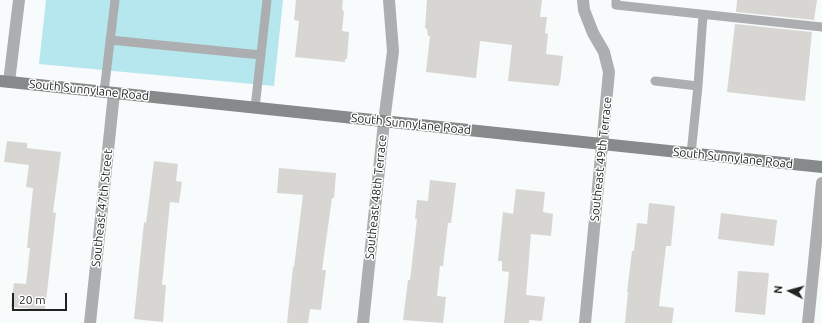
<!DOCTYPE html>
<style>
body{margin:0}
#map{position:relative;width:822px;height:323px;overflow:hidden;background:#f7fbfc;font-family:Ubuntu,sans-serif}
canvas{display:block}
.north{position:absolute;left:770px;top:271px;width:40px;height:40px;-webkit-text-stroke:3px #fff;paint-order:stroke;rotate:276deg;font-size:11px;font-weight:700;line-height:16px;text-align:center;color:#212323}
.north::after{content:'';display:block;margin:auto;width:14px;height:18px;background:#212323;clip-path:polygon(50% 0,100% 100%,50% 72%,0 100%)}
.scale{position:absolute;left:12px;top:293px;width:55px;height:18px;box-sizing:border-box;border:2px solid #212323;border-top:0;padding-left:5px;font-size:12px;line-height:14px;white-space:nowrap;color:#212323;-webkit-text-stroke:3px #fff;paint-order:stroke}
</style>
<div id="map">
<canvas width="822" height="323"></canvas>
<div class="north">N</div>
<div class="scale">20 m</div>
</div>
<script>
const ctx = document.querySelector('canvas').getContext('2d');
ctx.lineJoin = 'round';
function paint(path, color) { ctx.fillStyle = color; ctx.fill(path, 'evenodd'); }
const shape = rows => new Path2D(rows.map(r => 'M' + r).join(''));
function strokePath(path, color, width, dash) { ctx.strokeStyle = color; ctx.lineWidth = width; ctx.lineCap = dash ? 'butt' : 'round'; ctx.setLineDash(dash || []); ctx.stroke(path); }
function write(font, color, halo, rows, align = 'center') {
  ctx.font = font + ' Ubuntu,sans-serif'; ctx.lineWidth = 3; ctx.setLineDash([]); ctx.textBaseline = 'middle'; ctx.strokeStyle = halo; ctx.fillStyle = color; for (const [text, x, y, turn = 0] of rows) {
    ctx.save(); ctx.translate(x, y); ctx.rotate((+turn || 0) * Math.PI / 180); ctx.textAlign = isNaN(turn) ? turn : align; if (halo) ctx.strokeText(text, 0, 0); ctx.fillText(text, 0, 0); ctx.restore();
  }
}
const green = shape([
 [46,0,283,0,274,86,39,64]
]);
const building = shape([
 [296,0,343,0,342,10,344,11,342,31,349,32,347,59,345,59,345,62,295,57,299,21,294,20],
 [427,0,542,0,540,17,547,17,545,33,548,34,546,54,563,56,560,83,559,83,559,86,508,81,512,45,480,41,476,78,426,72,430,36,428,36,427,29,425,28],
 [737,0,817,0,814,20,736,12],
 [735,24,812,32,805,101,727,92],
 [7,141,27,143,27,148,61,152,53,212,56,213,45,310,11,307,14,283,26,284,30,248,27,248,33,188,26,187,29,165,4,162],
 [154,161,178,164,176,181,182,182,179,203,170,202,162,285,166,285,163,322,134,319,144,222,146,223],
 [279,168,336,173,334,198,332,198,322,270,326,270,321,310,310,309,308,323,287,323,293,267,294,267,303,195,277,193],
 [430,180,456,183,451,223,448,223,443,266,440,266,437,296,446,297,443,323,403,320,408,280,410,280,417,219,415,219,417,200,428,201],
 [516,189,545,192,543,212,553,214,551,236,531,234,526,295,545,297,542,321,529,320,529,323,504,323,509,272,502,271,502,261,498,261,503,212,513,214],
 [649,203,675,206,671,246,666,246,659,306,674,308,672,323,625,323,628,292,627,292,632,251,634,251,637,223,647,224],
 [721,213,777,220,774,246,718,239],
 [738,271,769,273,765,315,735,312]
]);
const lane = shape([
 [616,0,616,5,822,27],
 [110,40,261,55],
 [655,81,698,86,691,154],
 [698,86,703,15],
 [104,92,115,0],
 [255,108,267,0]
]);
const street = shape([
 [583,0,584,10,593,33,604,52,609,72,585,323],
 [9,82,19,0],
 [90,323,114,93],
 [363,323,384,122,393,51,389,0],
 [808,323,822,183]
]);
const secondary = shape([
 [0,81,822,167]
]);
const streetNames = [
 ["South Sunnylane Road",89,90,6],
 ["South Sunnylane Road",411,124,6],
 ["South Sunnylane Road",733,158,6],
 ["Southeast 49th Terrace",601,159,-84],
 ["Southeast 48th Terrace",376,197,-84],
 ["Southeast 47th Street",102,208,-84]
];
paint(green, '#b6e6ee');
paint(building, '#d8d6d3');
strokePath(lane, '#adaeaf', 9);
strokePath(street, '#adaeaf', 12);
strokePath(secondary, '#878a8a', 12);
write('12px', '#212323', '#fff', streetNames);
</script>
